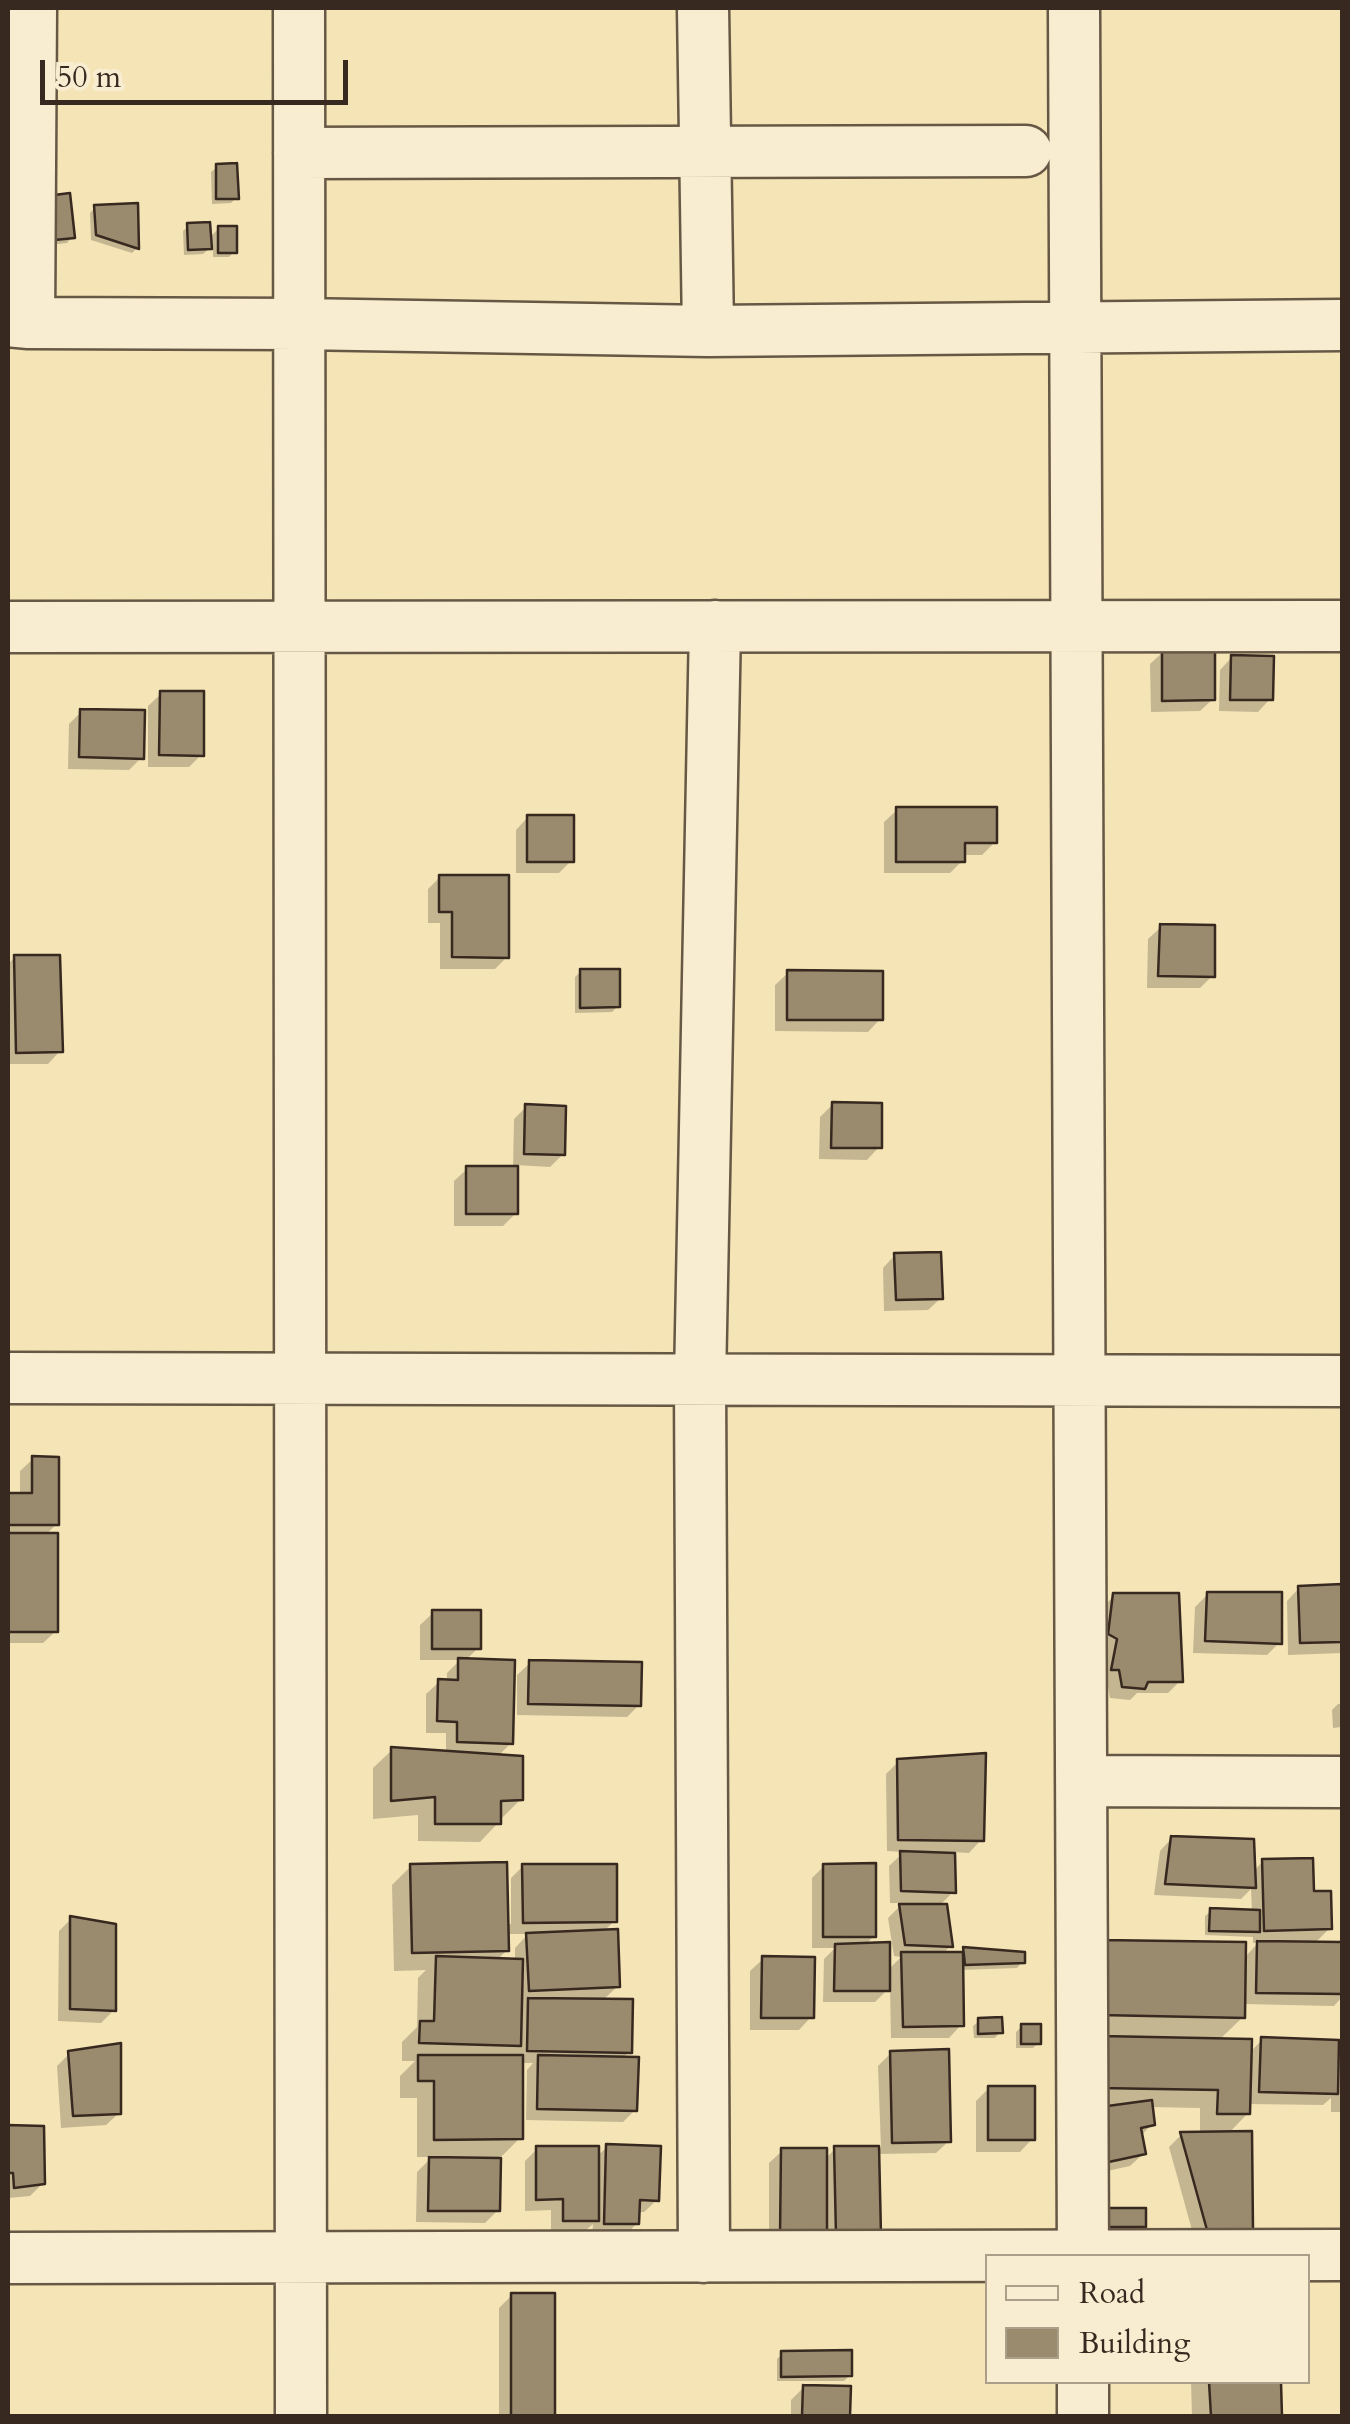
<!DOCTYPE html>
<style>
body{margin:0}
#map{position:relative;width:1350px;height:2424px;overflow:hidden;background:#f5e4b6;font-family:Cardo,serif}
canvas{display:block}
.frame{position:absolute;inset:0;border:10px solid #37291f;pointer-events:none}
.legend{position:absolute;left:985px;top:2254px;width:325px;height:130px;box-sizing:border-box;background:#f8edd0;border:2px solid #ab9f89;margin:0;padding:12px 18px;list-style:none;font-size:30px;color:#37291f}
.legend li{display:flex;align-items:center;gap:20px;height:50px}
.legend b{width:50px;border:2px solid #ab9f89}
.scale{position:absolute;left:40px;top:60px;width:308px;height:45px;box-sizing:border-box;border:5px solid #37291f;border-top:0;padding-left:12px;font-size:30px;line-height:35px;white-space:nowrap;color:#37291f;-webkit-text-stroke:8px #f8edd0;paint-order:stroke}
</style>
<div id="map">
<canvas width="1350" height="2424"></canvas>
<div class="frame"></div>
<ul class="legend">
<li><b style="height:12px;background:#f8edd0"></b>Road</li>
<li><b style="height:28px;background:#9a8a6e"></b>Building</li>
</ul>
<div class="scale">50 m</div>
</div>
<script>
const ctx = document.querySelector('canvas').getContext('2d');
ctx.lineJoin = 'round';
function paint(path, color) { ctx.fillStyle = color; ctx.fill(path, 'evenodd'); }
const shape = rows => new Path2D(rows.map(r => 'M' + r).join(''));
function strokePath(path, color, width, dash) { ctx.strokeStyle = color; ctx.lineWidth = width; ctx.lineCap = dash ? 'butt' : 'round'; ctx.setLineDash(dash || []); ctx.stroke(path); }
const shadow = shape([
 [217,167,236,198,231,203,212,204,211,172],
 [40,200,72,237,67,243,39,246],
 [95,207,137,248,132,253,91,240,90,213],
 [188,226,209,238,219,228,234,252,229,257,213,257,213,245,203,254,184,255,183,231],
 [1163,652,1213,699,1200,711,1151,712,1150,664],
 [1232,657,1270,699,1258,712,1219,711,1220,670],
 [161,694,201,755,189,767,148,767,148,706],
 [81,712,141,758,129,770,68,769,69,724],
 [897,810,995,842,982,855,962,855,962,861,950,873,884,873,884,822],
 [528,817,571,861,559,873,516,873,516,830],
 [440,877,507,957,495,969,440,969,440,923,428,923,428,889],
 [1161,927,1212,976,1200,988,1147,988,1148,939],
 [15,957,60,1051,48,1064,8,1064,8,964],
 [581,971,618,1006,612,1012,575,1013,575,977],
 [788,973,880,1019,868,1032,775,1031,775,985],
 [833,1104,879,1147,867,1160,819,1159,820,1117],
 [526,1107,563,1154,550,1167,516,1165,516,1213,503,1226,454,1226,454,1181,467,1169,513,1169,514,1119],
 [895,1255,941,1298,928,1310,884,1311,883,1268],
 [33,1459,57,1524,45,1535,56,1631,43,1643,8,1643,8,1496,20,1496,20,1471],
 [1342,1587,1342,1653,1288,1655,1287,1601,1299,1588],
 [1208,1594,1279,1643,1267,1655,1193,1653,1195,1607],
 [1114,1596,1180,1681,1168,1693,1137,1693,1130,1700,1110,1698,1107,1681,1100,1681,1106,1652,1097,1647,1102,1608],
 [433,1613,478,1648,465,1661,511,1743,497,1757,521,1799,502,1818,498,1818,498,1823,480,1842,418,1841,418,1815,373,1819,373,1768,392,1750,446,1753,446,1733,426,1733,426,1694,439,1682,447,1682,447,1673,460,1660,420,1660,420,1625],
 [530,1663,639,1705,627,1717,517,1715,517,1675],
 [1338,1704,1342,1704,1342,1727,1333,1728,1332,1710],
 [898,1762,981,1840,969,1853,952,1852,953,1892,938,1907,951,1946,942,1954,959,1954,964,1950,1022,1962,1017,1968,961,1970,961,2025,949,2038,891,2038,890,1987,875,2002,823,2002,824,1959,835,1948,812,1948,812,1878,824,1866,874,1936,864,1946,888,1970,901,1957,894,1956,888,1918,903,1903,890,1903,889,1866,904,1852,887,1851,886,1774],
 [1172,1838,1253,1872,1263,1861,1312,1894,1330,1928,1314,1944,1342,1945,1342,1997,1334,2006,1243,2004,1243,2017,1219,2040,1249,2053,1262,2040,1337,2047,1342,2042,1342,2112,1331,2112,1331,2098,1323,2105,1248,2104,1248,2113,1228,2134,1251,2228,1238,2240,1195,2241,1169,2147,1181,2135,1200,2134,1200,2108,1150,2107,1152,2124,1140,2137,1143,2154,1130,2166,1093,2174,1083,1961,1244,1958,1259,1942,1253,1943,1253,1937,1205,1935,1205,1916,1211,1911,1252,1912,1251,1889,1241,1899,1154,1895,1160,1851],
 [411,1866,506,1924,511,1924,511,1878,523,1866,614,1921,603,1932,618,1986,602,2001,629,2052,622,2059,635,2110,623,2122,526,2120,527,2070,533,2063,520,2063,520,2138,502,2156,498,2157,498,2210,485,2223,416,2222,417,2172,432,2157,417,2157,417,2098,400,2098,400,2076,415,2061,402,2061,402,2042,417,2027,418,1978,426,1970,394,1971,392,1885],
 [507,1934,528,1934,515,1948,515,1961,497,1960,507,1950],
 [71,1919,114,2010,101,2023,58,2021,59,1931],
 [763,1959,811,2017,799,2030,750,2030,750,1971],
 [979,2021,1000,2032,995,2038,974,2038,973,2026],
 [1022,2026,1038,2043,1033,2048,1016,2048,1016,2032],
 [70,2053,119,2113,106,2125,61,2128,57,2066],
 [891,2053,949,2141,936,2153,877,2154,878,2234,769,2247,769,2163,782,2151,825,2159,835,2149,881,2148,878,2066],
 [989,2088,1032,2139,1020,2152,976,2152,976,2101],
 [8,2128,41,2128,43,2183,30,2196,8,2198],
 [607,2147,657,2200,644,2212,637,2212,637,2223,625,2236,592,2235,593,2224,584,2232,551,2232,551,2210,525,2211,525,2161,537,2149,596,2157],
 [1108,2210,1144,2226,1138,2232,1103,2232],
 [512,2295,553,2295,553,2416,499,2416,499,2308],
 [782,2354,850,2375,844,2381,777,2381,777,2359],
 [1191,2382,1279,2382,1280,2416,1192,2416],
 [804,2387,849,2389,848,2416,791,2416,791,2400]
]);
const building = shape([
 [237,163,239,199,216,199,216,164,237,163],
 [70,193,75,238,44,241,38,197,70,193],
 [138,203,139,249,96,235,94,205,138,203],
 [210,222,212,249,188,250,187,223,210,222],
 [218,226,237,226,237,253,218,253,218,226],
 [1215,648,1215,700,1162,701,1162,649,1215,648],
 [1231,655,1274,656,1273,700,1230,700,1231,655],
 [160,691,204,691,204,756,159,755,160,691],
 [80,709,145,710,144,759,79,757,80,709],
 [896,807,997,807,997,843,965,843,965,862,896,862,896,807],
 [527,815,574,815,574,862,527,862,527,815],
 [439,875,509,875,509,958,452,957,452,912,439,912,439,875],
 [1160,924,1215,925,1215,977,1158,976,1160,924],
 [14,955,60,955,63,1052,16,1053,14,955],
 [580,969,620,969,620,1007,580,1008,580,969],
 [787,970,883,971,883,1020,787,1020,787,970],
 [832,1102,882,1103,882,1148,831,1148,832,1102],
 [525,1104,566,1106,565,1155,524,1154,525,1104],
 [466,1166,518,1166,518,1214,466,1214,466,1166],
 [941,1252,943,1299,896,1300,894,1253,941,1252],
 [32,1456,59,1457,59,1525,8,1525,8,1493,32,1493,32,1456],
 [8,1533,58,1533,58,1632,8,1632,8,1533],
 [1342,1584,1342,1642,1300,1643,1298,1586,1342,1584],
 [1207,1592,1282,1592,1282,1644,1205,1641,1207,1592],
 [1113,1593,1179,1593,1183,1682,1148,1682,1145,1689,1122,1687,1119,1670,1111,1670,1117,1639,1108,1634,1113,1593],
 [432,1610,481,1610,481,1649,432,1649,432,1610],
 [458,1658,515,1660,513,1744,457,1742,457,1722,437,1721,438,1679,458,1680,458,1658],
 [529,1660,642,1662,641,1706,528,1704,529,1660],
 [391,1747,523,1756,523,1800,501,1801,501,1824,435,1824,435,1797,391,1801,391,1747],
 [986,1753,984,1841,898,1840,897,1759,986,1753],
 [1171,1836,1254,1839,1256,1888,1165,1884,1171,1836],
 [900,1851,955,1853,956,1893,901,1891,900,1851],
 [1313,1858,1314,1891,1331,1891,1332,1929,1264,1931,1262,1859,1313,1858],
 [507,1862,509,1951,412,1953,410,1864,507,1862],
 [876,1863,876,1937,823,1937,823,1864,876,1863],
 [522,1864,617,1864,617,1922,523,1923,522,1864],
 [899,1904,947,1904,953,1947,905,1945,899,1904],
 [1210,1908,1260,1910,1260,1932,1209,1931,1210,1908],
 [70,1916,116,1924,116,2011,70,2009,70,1916],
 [618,1929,620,1987,529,1991,526,1933,618,1929],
 [1101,1940,1246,1942,1245,2018,1099,2015,1101,1940],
 [1257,1941,1342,1942,1342,1994,1256,1993,1257,1941],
 [890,1942,890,1991,834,1991,835,1944,890,1942],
 [963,1947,1025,1952,1025,1963,965,1965,963,1947],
 [901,1952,963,1952,964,2026,903,2027,901,1952],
 [436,1956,523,1959,521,2046,419,2043,420,2021,434,2021,436,1956],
 [762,1956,815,1957,814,2018,761,2018,762,1956],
 [528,1998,633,1999,632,2053,527,2051,528,1998],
 [1002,2017,1003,2033,978,2034,978,2018,1002,2017],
 [1021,2024,1041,2024,1041,2044,1021,2044,1021,2024],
 [1101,2036,1252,2039,1250,2114,1217,2114,1218,2090,1099,2088,1101,2036],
 [1261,2037,1339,2040,1338,2094,1259,2092,1261,2037],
 [121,2043,121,2114,73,2116,68,2051,121,2043],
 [949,2049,951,2142,892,2143,890,2051,949,2049],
 [418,2055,523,2055,523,2139,434,2140,434,2081,418,2081,418,2055],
 [538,2055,639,2057,637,2111,537,2109,538,2055],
 [988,2086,1035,2086,1035,2140,988,2140,988,2086],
 [1152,2100,1155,2125,1141,2128,1146,2154,1104,2163,1100,2107,1152,2100],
 [8,2125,44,2126,45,2184,14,2188,13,2173,8,2173,8,2125],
 [1252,2131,1253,2229,1207,2230,1180,2132,1252,2131],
 [606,2144,661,2146,659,2201,640,2200,639,2224,604,2224,606,2144],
 [536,2146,599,2146,599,2221,563,2221,563,2199,536,2200,536,2146],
 [834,2146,879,2146,881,2235,836,2236,834,2146],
 [781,2148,827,2148,827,2236,780,2236,781,2148],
 [429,2157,501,2158,500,2211,428,2211,429,2157],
 [1107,2208,1146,2208,1146,2227,1107,2227,1107,2208],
 [511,2293,555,2293,555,2416,511,2416,511,2293],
 [852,2350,852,2376,781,2377,781,2351,852,2350],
 [1209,2382,1281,2382,1282,2416,1211,2416,1209,2382],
 [803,2385,851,2386,850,2416,802,2416,803,2385]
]);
const minor = shape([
 [299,8,301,2416],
 [703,8,708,331],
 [1074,8,1083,2256],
 [299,153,1026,151],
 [8,321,29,323,299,324,708,331,1342,325],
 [29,323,31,8],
 [8,627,1342,626],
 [8,1378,1342,1381],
 [1081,1781,1342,1782],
 [704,2257,700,1380,715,626],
 [8,2258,1342,2255],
 [1083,2382,1083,2416]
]);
paint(shadow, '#0003');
paint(building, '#9a8a6e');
strokePath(building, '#37291f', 2.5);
strokePath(minor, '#665845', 55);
strokePath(minor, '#f8edd0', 50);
</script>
